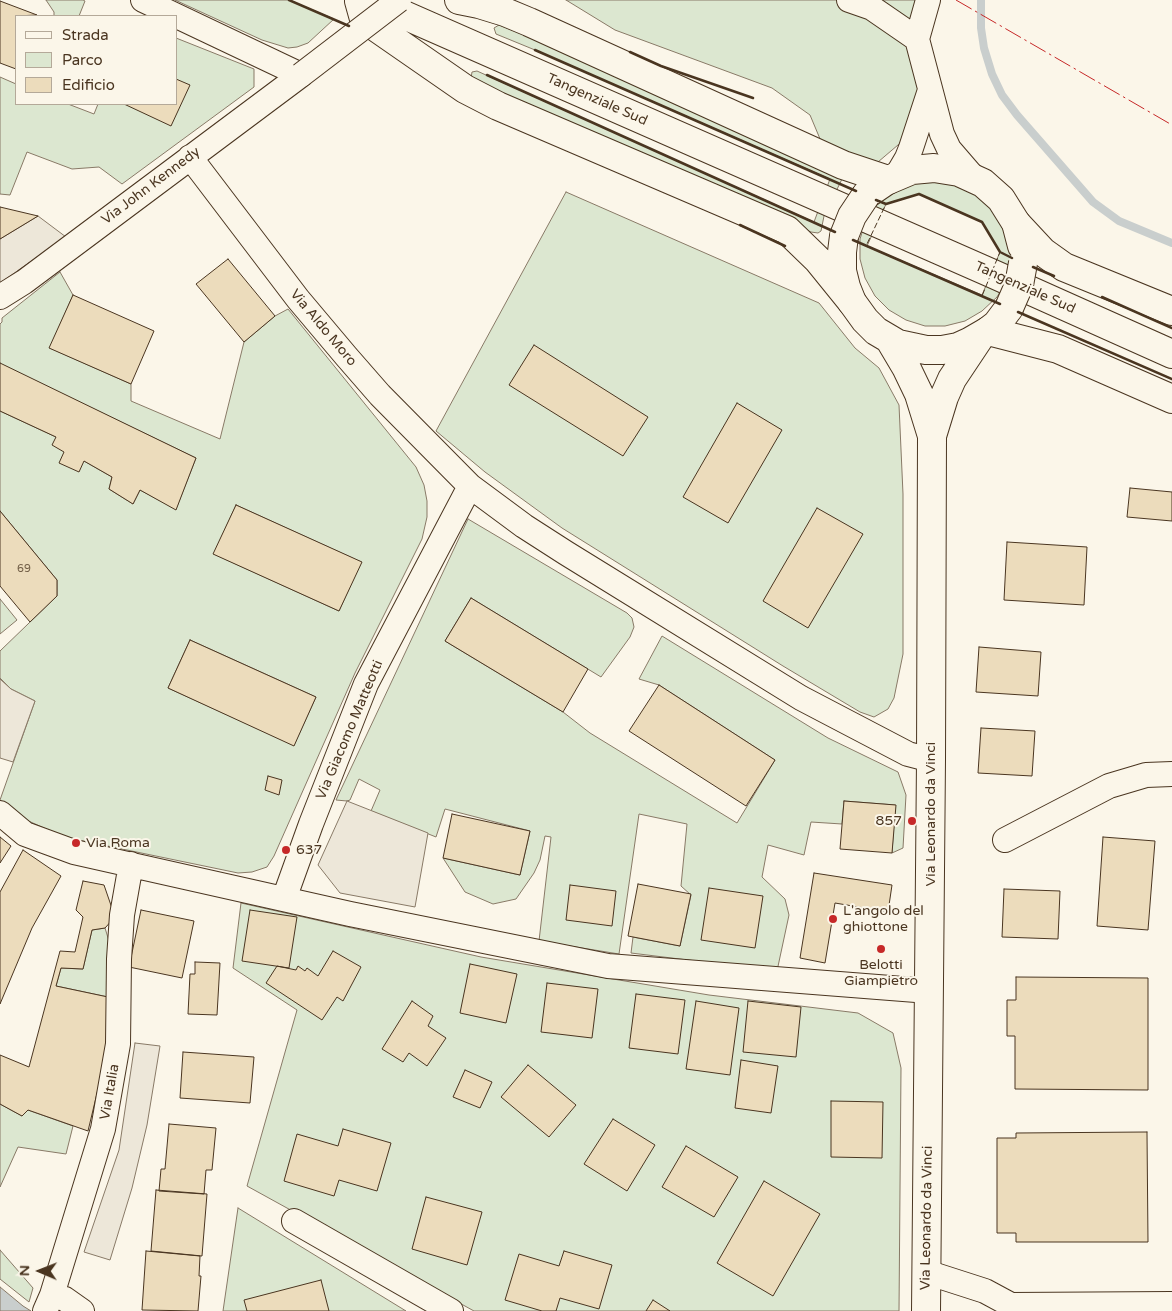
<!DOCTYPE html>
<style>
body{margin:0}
#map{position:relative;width:1172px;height:1311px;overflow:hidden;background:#fbf6e9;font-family:"Varela Round",sans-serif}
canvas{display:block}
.legend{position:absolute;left:15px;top:15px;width:162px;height:90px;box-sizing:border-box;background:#fbf6e9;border:1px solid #b4a999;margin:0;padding:6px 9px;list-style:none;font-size:15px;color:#4a3520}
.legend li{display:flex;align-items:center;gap:10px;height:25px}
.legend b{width:25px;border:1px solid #b4a999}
.north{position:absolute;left:15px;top:1246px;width:50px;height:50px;-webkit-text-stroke:4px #fbf6e9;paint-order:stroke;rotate:271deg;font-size:14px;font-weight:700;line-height:20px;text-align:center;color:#4a3520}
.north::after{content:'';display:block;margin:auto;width:18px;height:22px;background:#4a3520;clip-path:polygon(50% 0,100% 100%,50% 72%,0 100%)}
</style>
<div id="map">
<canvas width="1172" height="1311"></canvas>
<ul class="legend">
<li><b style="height:6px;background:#fbf6e9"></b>Strada</li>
<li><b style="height:14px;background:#dce7d0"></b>Parco</li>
<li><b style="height:14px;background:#ecdcbc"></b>Edificio</li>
</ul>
<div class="north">N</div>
</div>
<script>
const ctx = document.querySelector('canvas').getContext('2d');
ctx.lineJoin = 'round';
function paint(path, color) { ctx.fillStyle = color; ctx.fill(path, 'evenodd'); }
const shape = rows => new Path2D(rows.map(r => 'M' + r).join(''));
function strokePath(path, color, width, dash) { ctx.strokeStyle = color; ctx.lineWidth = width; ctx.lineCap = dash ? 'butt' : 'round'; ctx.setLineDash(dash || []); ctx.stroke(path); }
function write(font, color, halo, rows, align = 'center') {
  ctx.font = font + ' "Varela Round",sans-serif'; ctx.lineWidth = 4; ctx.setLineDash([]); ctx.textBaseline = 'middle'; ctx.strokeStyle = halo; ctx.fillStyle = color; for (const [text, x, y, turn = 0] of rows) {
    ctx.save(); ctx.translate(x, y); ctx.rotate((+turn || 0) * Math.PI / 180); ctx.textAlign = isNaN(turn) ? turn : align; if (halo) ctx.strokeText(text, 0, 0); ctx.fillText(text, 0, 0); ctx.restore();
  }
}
const green = shape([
 [46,0,83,0,85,1,79,16,54,16,54,12,46,0],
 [175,0,289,0,334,19,308,43,297,47,288,48,262,40,175,0],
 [566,0,924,0,918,114,905,139,878,162,823,146,810,115,772,88,615,30,566,0],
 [499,25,538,40,842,179,824,216,821,231,818,233,811,232,483,86,471,78,472,72,477,71,814,222,830,179,535,50,496,34,494,28,499,25],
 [176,38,254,69,254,87,122,184,99,167,72,169,27,152,10,195,0,194,0,77,16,84,16,104,68,104,94,114,98,104,176,104,176,38],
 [927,173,983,189,1012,240,1012,260,1007,280,997,297,982,311,965,321,945,326,925,326,906,320,889,310,875,296,865,278,860,259,860,239,866,220,876,202,927,173],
 [919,194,982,222,1000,252,982,295,867,246,886,204,919,194],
 [566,192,819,303,855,348,879,368,899,405,903,494,903,654,894,698,888,709,874,717,860,712,783,666,562,528,485,472,436,431,566,192],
 [60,272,73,295,50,348,131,384,131,401,220,439,244,342,275,316,288,309,416,467,424,485,427,501,427,517,422,539,355,673,274,856,267,867,252,872,238,873,64,837,24,819,0,800,35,701,11,689,0,678,0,651,57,596,57,580,0,511,0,411,56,437,84,461,112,477,109,489,133,504,140,490,176,509,196,458,0,364,0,324,2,322,2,318,60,272],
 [236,505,361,562,339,611,214,554,236,505],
 [190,640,316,697,294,745,168,688,190,640],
 [468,519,627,613,632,618,634,627,630,637,601,677,471,598,445,641,563,712,590,733,737,823,775,760,659,685,639,679,662,636,828,738,898,772,906,795,903,848,892,853,895,805,844,801,842,824,811,822,804,855,768,845,762,877,785,899,789,915,777,971,631,953,633,937,680,946,691,895,681,886,687,824,639,814,619,954,539,941,551,837,545,836,540,860,534,873,516,899,493,904,465,892,443,858,520,875,530,831,445,809,436,837,371,811,380,790,359,779,350,800,347,801,336,800,468,519],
 [0,599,17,620,0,634,0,599],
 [241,903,481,957,709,995,858,1013,893,1033,901,1068,899,1311,474,1311,247,1186,297,1010,233,968,241,903],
 [105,928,113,954,108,997,56,986,61,968,83,969,92,930,105,928],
 [0,1104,22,1116,28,1110,73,1126,66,1154,18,1147,0,1187,0,1104],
 [238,1208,406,1311,223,1311,238,1208],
 [0,1250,33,1288,29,1302,0,1279,0,1250]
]);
const parking = shape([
 [38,216,66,237,0,283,0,239,38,216],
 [0,679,11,689,35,701,13,762,0,758,0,679],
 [347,801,428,833,415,907,340,893,318,865,347,801],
 [135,1043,160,1046,147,1125,132,1188,110,1260,84,1252,119,1150,135,1043]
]);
const water = shape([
 [0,1287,23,1306,31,1311,0,1311,0,1287]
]);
const stream = shape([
 [981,0,981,28,984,48,992,74,1002,95,1017,115,1093,202,1119,221,1172,243]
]);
const building = shape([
 [0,1,37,15,16,16,16,69,0,63,0,1],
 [176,79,190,85,171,126,124,104,176,104,176,79],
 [0,207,38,216,0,239,0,207],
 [228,259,275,316,244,342,196,284,228,259],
 [73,295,154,331,131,384,49,348,73,295],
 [534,345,648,417,623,456,509,385,534,345],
 [0,363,196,458,176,510,140,490,133,504,109,489,112,477,84,461,79,472,59,463,64,452,52,445,56,437,0,411,0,363],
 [737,403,782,430,728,523,683,497,737,403],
 [1130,488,1172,492,1172,521,1127,517,1130,488],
 [236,505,362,562,339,611,213,554,236,505],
 [817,508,863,534,808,628,763,601,817,508],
 [0,511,57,580,57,596,30,622,0,586,0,511],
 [1007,542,1087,547,1084,605,1004,600,1007,542],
 [471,598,588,669,563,712,445,641,471,598],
 [190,640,316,697,294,746,168,688,190,640],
 [979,647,1041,652,1038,696,976,692,979,647],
 [659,685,775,760,746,806,629,731,659,685],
 [981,728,1035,731,1032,776,978,773,981,728],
 [268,776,282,780,279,795,265,790,268,776],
 [844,801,896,805,892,853,840,849,844,801],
 [452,814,530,831,520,875,443,858,452,814],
 [0,837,11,846,0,863,0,837],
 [1103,837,1155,841,1148,930,1097,926,1103,837],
 [23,850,61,876,32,928,0,1004,0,892,23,850],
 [814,873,892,885,888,912,835,903,825,963,800,958,814,873],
 [83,881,104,885,115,917,105,928,92,930,83,969,61,968,56,986,108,997,110,1039,88,1131,28,1110,22,1116,0,1104,0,1055,29,1067,60,951,75,952,83,917,76,910,83,881],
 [638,884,691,894,680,946,628,936,638,884],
 [570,885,616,891,612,926,566,920,570,885],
 [709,888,763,896,755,948,701,940,709,888],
 [1004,889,1060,891,1058,939,1002,937,1004,889],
 [141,910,194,921,182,978,129,967,141,910],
 [250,910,297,917,289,968,242,961,250,910],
 [333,951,361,967,343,1001,337,997,322,1020,266,983,277,966,296,970,298,966,305,971,307,968,318,976,333,951],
 [195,962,220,963,217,1015,188,1014,190,974,195,974,195,962],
 [470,964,517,974,506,1023,460,1013,470,964],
 [1016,977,1148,978,1148,1090,1015,1089,1015,1036,1007,1036,1007,1000,1016,1000,1016,977],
 [547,983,598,989,592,1038,541,1032,547,983],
 [636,994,685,1000,678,1054,629,1048,636,994],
 [412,1001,433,1016,428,1026,446,1038,427,1066,409,1053,403,1062,382,1049,412,1001],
 [696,1001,739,1008,730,1075,686,1069,696,1001],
 [748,1001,801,1007,796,1057,743,1052,748,1001],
 [183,1052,254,1057,250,1103,180,1098,183,1052],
 [741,1060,778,1066,771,1113,735,1108,741,1060],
 [528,1065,576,1105,549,1137,501,1097,528,1065],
 [465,1070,492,1082,480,1108,453,1097,465,1070],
 [831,1101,883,1102,882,1158,831,1157,831,1101],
 [613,1119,655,1145,627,1191,584,1164,613,1119],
 [169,1124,216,1128,212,1170,206,1170,204,1194,159,1191,161,1169,165,1169,169,1124],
 [343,1129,391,1143,377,1191,339,1180,334,1196,284,1181,297,1134,338,1146,343,1129],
 [1147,1132,1148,1242,1016,1242,1016,1233,997,1233,997,1138,1016,1138,1016,1133,1147,1132],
 [686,1146,738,1177,714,1217,662,1187,686,1146],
 [764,1181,820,1214,773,1296,717,1263,764,1181],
 [156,1190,207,1194,202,1256,151,1251,156,1190],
 [426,1197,482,1212,467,1265,412,1249,426,1197],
 [146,1251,200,1256,199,1276,201,1276,198,1311,142,1310,146,1251],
 [564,1251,612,1265,599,1309,560,1298,556,1311,542,1311,505,1300,519,1254,559,1266,564,1251],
 [321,1280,329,1311,247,1311,244,1300,321,1280],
 [653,1300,670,1311,646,1311,653,1300]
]);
const minor = shape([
 [849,0,872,8,917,39,942,134,949,149,974,178],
 [917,39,928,0],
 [190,157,298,299,346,356,380,395,470,486,524,526,566,553,801,698,908,754,931,760],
 [897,175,907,158,911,148,930,90],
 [0,297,24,282,301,75,143,0],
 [0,813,25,834,74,852,350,914,608,966,929,991],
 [1005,840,1109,786,1146,775,1172,774],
 [284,899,311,824,366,684,470,486],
 [294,1221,451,1311],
 [926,1272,985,1291,1011,1305,1172,1304],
 [52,1295,65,1299,82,1311],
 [45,1311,52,1295,103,1129,118,1044,119,959,122,915,131,864]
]);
const tertiary = shape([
 [867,194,886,181,912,170,934,168,959,172,983,183,1001,199,1016,223,1022,246],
 [844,236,842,252,842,271,846,287,852,302,865,320,876,331,898,344,926,350,942,350,958,347,969,342,988,331,997,324,1009,308],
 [890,340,906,367,919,394,932,436,931,760,926,1311],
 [932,436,944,397,952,379,980,337]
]);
const trunk = shape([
 [370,0,991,273,1172,354],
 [459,0,479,4,505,12,529,22,843,165,888,180],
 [359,1,364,19,465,89,498,106,787,230,818,260,852,302],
 [1016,223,1043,252,1064,267,1172,311],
 [988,331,1058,349,1172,399]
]);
const minorBridge = shape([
 [301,75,399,0]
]);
const tertiaryBridge = shape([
 [844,236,852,216,866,195],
 [1009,308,1019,285,1023,263]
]);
const fence = shape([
 [919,194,982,222,1000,252,982,296,866,246,886,204,919,194]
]);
const wall = shape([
 [289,0,349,26],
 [535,50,856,191],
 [630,52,661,66,753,98],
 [487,75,835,232],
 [876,200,886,204,919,194,982,222,1000,252,1012,258],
 [740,225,785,246],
 [853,240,1000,304],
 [1033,267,1054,276],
 [1102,297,1172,328],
 [1018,312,1172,379]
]);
const power = shape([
 [956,0,1172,125]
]);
const markers = [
 [912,821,5,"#c62828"],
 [76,843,5,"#c62828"],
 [286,850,5,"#c62828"],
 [833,919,5,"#c62828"],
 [881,949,5,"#c62828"]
];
const numberNames = [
 ["69",24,569]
];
const streetNames = [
 ["Tangenziale Sud",597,100,24],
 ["Via John Kennedy",151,186,-37],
 ["Tangenziale Sud",1025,288,24],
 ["Via Aldo Moro",323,328,50],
 ["Via Giacomo Matteotti",350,730,-67],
 ["Via Leonardo da Vinci",931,814,-90],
 ["Via Italia",110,1092,-80],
 ["Via Leonardo da Vinci",927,1218,-89]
];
const poiNames = [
 ["857",902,821,"right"],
 ["Via Roma",86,843],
 ["637",296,850],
 ["L'angolo del",843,911],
 ["ghiottone",843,927],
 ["Belotti",881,965,"center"],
 ["Giampietro",881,981,"center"]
];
paint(green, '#dce7d0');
strokePath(green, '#887966', 1);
paint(parking, '#ede7d9');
strokePath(parking, '#887966', 1);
paint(water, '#c9cecd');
strokePath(water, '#887966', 1);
strokePath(stream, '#c9cecd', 8);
paint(building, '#ecdcbc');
strokePath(building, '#4a3520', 1);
strokePath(minor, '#4a3520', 26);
strokePath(tertiary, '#4a3520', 30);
strokePath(trunk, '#4a3520', 30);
strokePath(minor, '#fbf6e9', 24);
strokePath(tertiary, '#fbf6e9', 28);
strokePath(trunk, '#fbf6e9', 28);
strokePath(minorBridge, '#4a3520', 26, []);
strokePath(tertiaryBridge, '#4a3520', 30, []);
strokePath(minorBridge, '#fbf6e9', 24);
strokePath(tertiaryBridge, '#fbf6e9', 28);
strokePath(fence, '#4a3520', 1, [6, 2.5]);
strokePath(wall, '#4a3520', 2.5);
strokePath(power, '#c62828', 1, [18, 4, 2.5, 4]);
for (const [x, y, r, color] of markers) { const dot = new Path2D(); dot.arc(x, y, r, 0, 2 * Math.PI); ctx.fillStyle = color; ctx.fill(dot); strokePath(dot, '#fbf6e9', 2); }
write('11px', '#725f47', null, numberNames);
write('14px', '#4a3520', '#fbf6e9', streetNames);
write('14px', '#4a3520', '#fbf6e9', poiNames, 'left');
</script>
